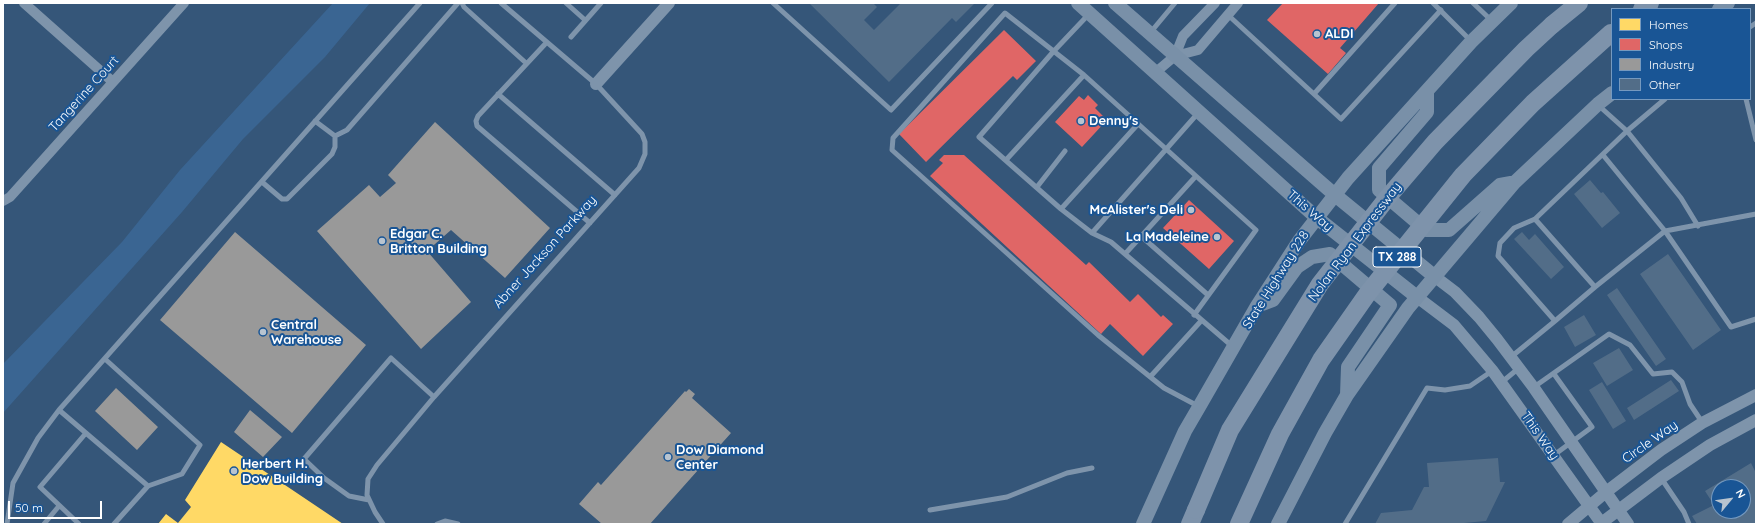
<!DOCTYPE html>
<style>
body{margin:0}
#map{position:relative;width:1759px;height:527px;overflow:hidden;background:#355679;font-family:Quicksand,sans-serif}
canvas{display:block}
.frame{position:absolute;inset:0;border:4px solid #fff;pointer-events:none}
.legend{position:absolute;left:1611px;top:8px;width:140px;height:92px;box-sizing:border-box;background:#195595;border:1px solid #7599bf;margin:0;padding:5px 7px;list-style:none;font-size:12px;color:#fff}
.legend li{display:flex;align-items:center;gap:8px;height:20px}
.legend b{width:20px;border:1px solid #7599bf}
.north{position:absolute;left:1711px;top:479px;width:40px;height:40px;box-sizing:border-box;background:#195595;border:1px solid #7599bf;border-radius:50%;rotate:61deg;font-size:11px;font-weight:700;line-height:16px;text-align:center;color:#fff}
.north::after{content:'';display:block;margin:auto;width:14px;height:18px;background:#b8c4d0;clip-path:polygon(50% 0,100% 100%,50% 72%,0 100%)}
.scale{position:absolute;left:8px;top:501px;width:94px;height:18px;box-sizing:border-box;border:2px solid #fff;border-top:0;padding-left:5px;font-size:12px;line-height:14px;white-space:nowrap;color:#fff;-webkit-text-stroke:3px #195595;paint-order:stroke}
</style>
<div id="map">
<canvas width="1759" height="527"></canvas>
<div class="frame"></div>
<ul class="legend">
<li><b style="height:11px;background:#ffd966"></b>Homes</li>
<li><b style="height:11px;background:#e06666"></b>Shops</li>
<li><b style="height:11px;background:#999"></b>Industry</li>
<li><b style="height:11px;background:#526d88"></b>Other</li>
</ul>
<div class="north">N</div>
<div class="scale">50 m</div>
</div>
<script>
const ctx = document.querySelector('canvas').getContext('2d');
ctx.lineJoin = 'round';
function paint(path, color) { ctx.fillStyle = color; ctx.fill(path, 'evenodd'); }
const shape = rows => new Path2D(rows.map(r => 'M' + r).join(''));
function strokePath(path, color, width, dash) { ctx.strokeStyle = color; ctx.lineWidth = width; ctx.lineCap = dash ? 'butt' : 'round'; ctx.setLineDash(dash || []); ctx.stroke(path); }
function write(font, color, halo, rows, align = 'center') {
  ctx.font = font + ' Quicksand,sans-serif'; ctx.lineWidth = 4; ctx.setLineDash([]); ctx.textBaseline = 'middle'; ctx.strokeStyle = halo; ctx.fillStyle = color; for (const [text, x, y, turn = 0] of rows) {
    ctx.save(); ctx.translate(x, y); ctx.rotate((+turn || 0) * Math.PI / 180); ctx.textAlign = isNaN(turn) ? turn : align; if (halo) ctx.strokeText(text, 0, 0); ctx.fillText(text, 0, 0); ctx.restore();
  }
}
const water = shape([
 [333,3,370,3,325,57,243,139,182,212,3,413,3,364,122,242,180,170]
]);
const homes = shape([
 [221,442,343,524,158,524,166,514,178,523,191,507,185,500]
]);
const shops = shape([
 [1283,3,1379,3,1340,48,1346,53,1328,74,1267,20],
 [1004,30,1036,61,1017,80,1013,76,926,162,899,134],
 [1088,95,1098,105,1095,108,1107,120,1082,147,1055,122,1079,96,1084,100],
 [944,155,964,155,1086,265,1089,262,1130,302,1138,294,1161,317,1163,315,1173,324,1143,356,1110,324,1101,334,930,176,943,163,939,160],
 [1189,200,1234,241,1209,269,1163,228]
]);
const industry = shape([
 [435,122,550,228,505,278,451,230,427,251,471,302,421,349,317,231,369,185,380,197,396,183,388,175],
 [235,232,366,345,292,433,160,320],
 [116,388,158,427,137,450,95,411],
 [689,389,695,394,692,398,731,433,650,524,602,524,579,504,598,482,601,485,685,391,686,392],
 [250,410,282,437,263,457,234,432]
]);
const building = shape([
 [809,3,873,3,877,7,864,20,874,30,901,3,975,3,956,22,952,18,889,82],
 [1590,180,1601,193,1603,192,1620,213,1602,228,1574,194],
 [1522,232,1529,240,1535,234,1564,267,1551,279,1514,239],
 [1668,254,1721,330,1693,350,1640,274],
 [1617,288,1666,359,1656,366,1607,295],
 [1584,315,1596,335,1575,347,1564,327],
 [1619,348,1633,370,1607,386,1593,363],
 [1671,380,1679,391,1634,420,1627,408],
 [1602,382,1626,421,1613,429,1589,390],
 [1498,458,1500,482,1505,482,1486,521,1453,524,1375,524,1381,513,1412,510,1424,487,1429,487,1427,463],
 [1751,463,1756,473,1756,524,1697,524,1692,516,1714,505,1705,491],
 [1719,487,1743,487,1743,511,1719,511]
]);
const service = shape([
 [462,3,464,7,526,63],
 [566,3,585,20],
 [773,3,891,110,992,3],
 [1433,3,1470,40],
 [1473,3,1491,20],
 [1089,14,1053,52,979,137,1061,209,1092,233,1111,242,1232,346],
 [1228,15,1341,119,1441,10],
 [1750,27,1756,23],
 [1150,33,1175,3],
 [571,37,601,3],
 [547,42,478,116,476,121,477,126,590,223],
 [498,94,615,195],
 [1314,94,1395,3],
 [1746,99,1756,140],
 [1598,105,1627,131,1681,198,1698,226],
 [315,121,335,136,347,130,458,3],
 [1603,155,1665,231,1731,327,1756,319],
 [1006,160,1084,75],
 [262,182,282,199,287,199,332,154,335,147,335,136],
 [1037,187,1065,151],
 [1061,209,1138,124],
 [1535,219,1627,131,1665,99],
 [1092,233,1199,112],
 [1141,236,1208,295],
 [1125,254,1196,176,1084,75,1005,13,893,138,892,150,1098,335,1164,388,1198,406],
 [1595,287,1665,231,1756,214],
 [1194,315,1256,230,1196,176],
 [1511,357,1555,321,1595,287,1535,219,1514,228,1500,243,1498,256,1555,321],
 [105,359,200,445,182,474,148,486,114,524],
 [1150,377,1201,321],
 [1502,382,1519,368],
 [1534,387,1609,334,1630,345,1653,374,1672,372,1682,382,1690,404,1702,422],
 [59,410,148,486],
 [1554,455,1592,427,1554,374],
 [1661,478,1684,512,1689,524],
 [369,500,349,496,324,478,304,459,391,358,434,397],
 [930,510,1007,497,1067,473,1092,468],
 [7,524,13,483,38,438,59,410,420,3],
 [44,524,59,506],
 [79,524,40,487,86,433],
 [383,524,375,512,367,495,368,479,377,465,434,397,639,168,645,154,645,142,642,134,596,84,501,3],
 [437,524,445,521,458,524],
 [1345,524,1427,388,1445,390,1470,386,1492,371]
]);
const minor = shape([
 [24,3,113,82],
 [1175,56,1183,36,1215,3],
 [1156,72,1175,56,1198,50,1238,3],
 [3,201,10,197,184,3]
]);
const tertiary = shape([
 [596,84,669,3],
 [1434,276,1455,292,1479,317,1497,339,1534,388,1628,524],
 [1417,297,1454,325,1492,370,1602,524],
 [1568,524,1606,492,1661,450,1702,423,1756,395],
 [1600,524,1661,478,1710,445,1756,420]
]);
const secondary = shape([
 [1078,3,1317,218,1417,297],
 [1115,3,1335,195,1434,276],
 [1719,9,1728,3],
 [1427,92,1427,112,1379,168,1379,190,1426,230,1449,230,1500,185,1511,183],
 [1257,306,1273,300,1297,267,1312,257,1330,254,1390,305,1348,367,1347,395],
 [1143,524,1185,431,1199,407,1257,306,1299,241,1348,178,1471,42,1511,3],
 [1278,524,1325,433,1347,395,1408,308,1514,183,1598,104,1612,93]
]);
const motorway = shape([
 [1642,9,1650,3],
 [1552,25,1579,3],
 [1190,524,1196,510]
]);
const motorwayBridge = shape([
 [1196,510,1230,430,1320,284,1388,197,1435,142,1526,49,1552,25],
 [1239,524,1280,434,1321,360,1368,293,1463,175,1533,103,1611,33]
]);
const markers = [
 [1317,34,4,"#b8c4d0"],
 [1081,121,4,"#b8c4d0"],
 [1191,210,4,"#b8c4d0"],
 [1217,237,4,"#b8c4d0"],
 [382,241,4,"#b8c4d0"],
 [263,332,4,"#b8c4d0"],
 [668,457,4,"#b8c4d0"],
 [234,471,4,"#b8c4d0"]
];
const shields = [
 [1397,257,48]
];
const shieldNames = [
 ["TX 288",1397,257]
];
const poiNames = [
 ["ALDI",1325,34],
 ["Denny's",1089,121],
 ["McAlister's Deli",1183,210,"right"],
 ["Edgar C.",390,234],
 ["Britton Building",390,249],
 ["La Madeleine",1209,237,"right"],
 ["Central",271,325],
 ["Warehouse",271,340],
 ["Dow Diamond",676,450],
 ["Center",676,465],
 ["Herbert H.",242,464],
 ["Dow Building",242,479]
];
const streetNames = [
 ["Tangerine Court",84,94,-48],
 ["This Way",1310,211,41],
 ["Nolan Ryan Expressway",1355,242,-53],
 ["Abner Jackson Parkway",545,252,-48],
 ["State Highway 228",1276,280,-58],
 ["This Way",1540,436,55],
 ["Circle Way",1650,442,-35]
];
paint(water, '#3a6592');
paint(homes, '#ffd966');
paint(shops, '#e06666');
paint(industry, '#999');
paint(building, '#526d88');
strokePath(service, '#7e94ab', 5);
strokePath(minor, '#7e94ab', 10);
strokePath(tertiary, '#7e94ab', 12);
strokePath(secondary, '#7990a8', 14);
strokePath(motorway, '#7e93ab', 18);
strokePath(motorwayBridge, '#7e93ab', 18);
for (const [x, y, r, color] of markers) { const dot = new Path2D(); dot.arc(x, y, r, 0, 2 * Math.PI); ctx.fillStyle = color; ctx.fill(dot); strokePath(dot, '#195595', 1.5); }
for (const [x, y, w] of shields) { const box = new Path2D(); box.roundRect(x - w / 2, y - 10, w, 20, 3); ctx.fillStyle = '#195595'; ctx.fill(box); strokePath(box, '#fff', 1); }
write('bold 12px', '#fff', null, shieldNames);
write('bold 13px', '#fff', '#195595', poiNames, 'left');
write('13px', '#fff', '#195595', streetNames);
</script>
